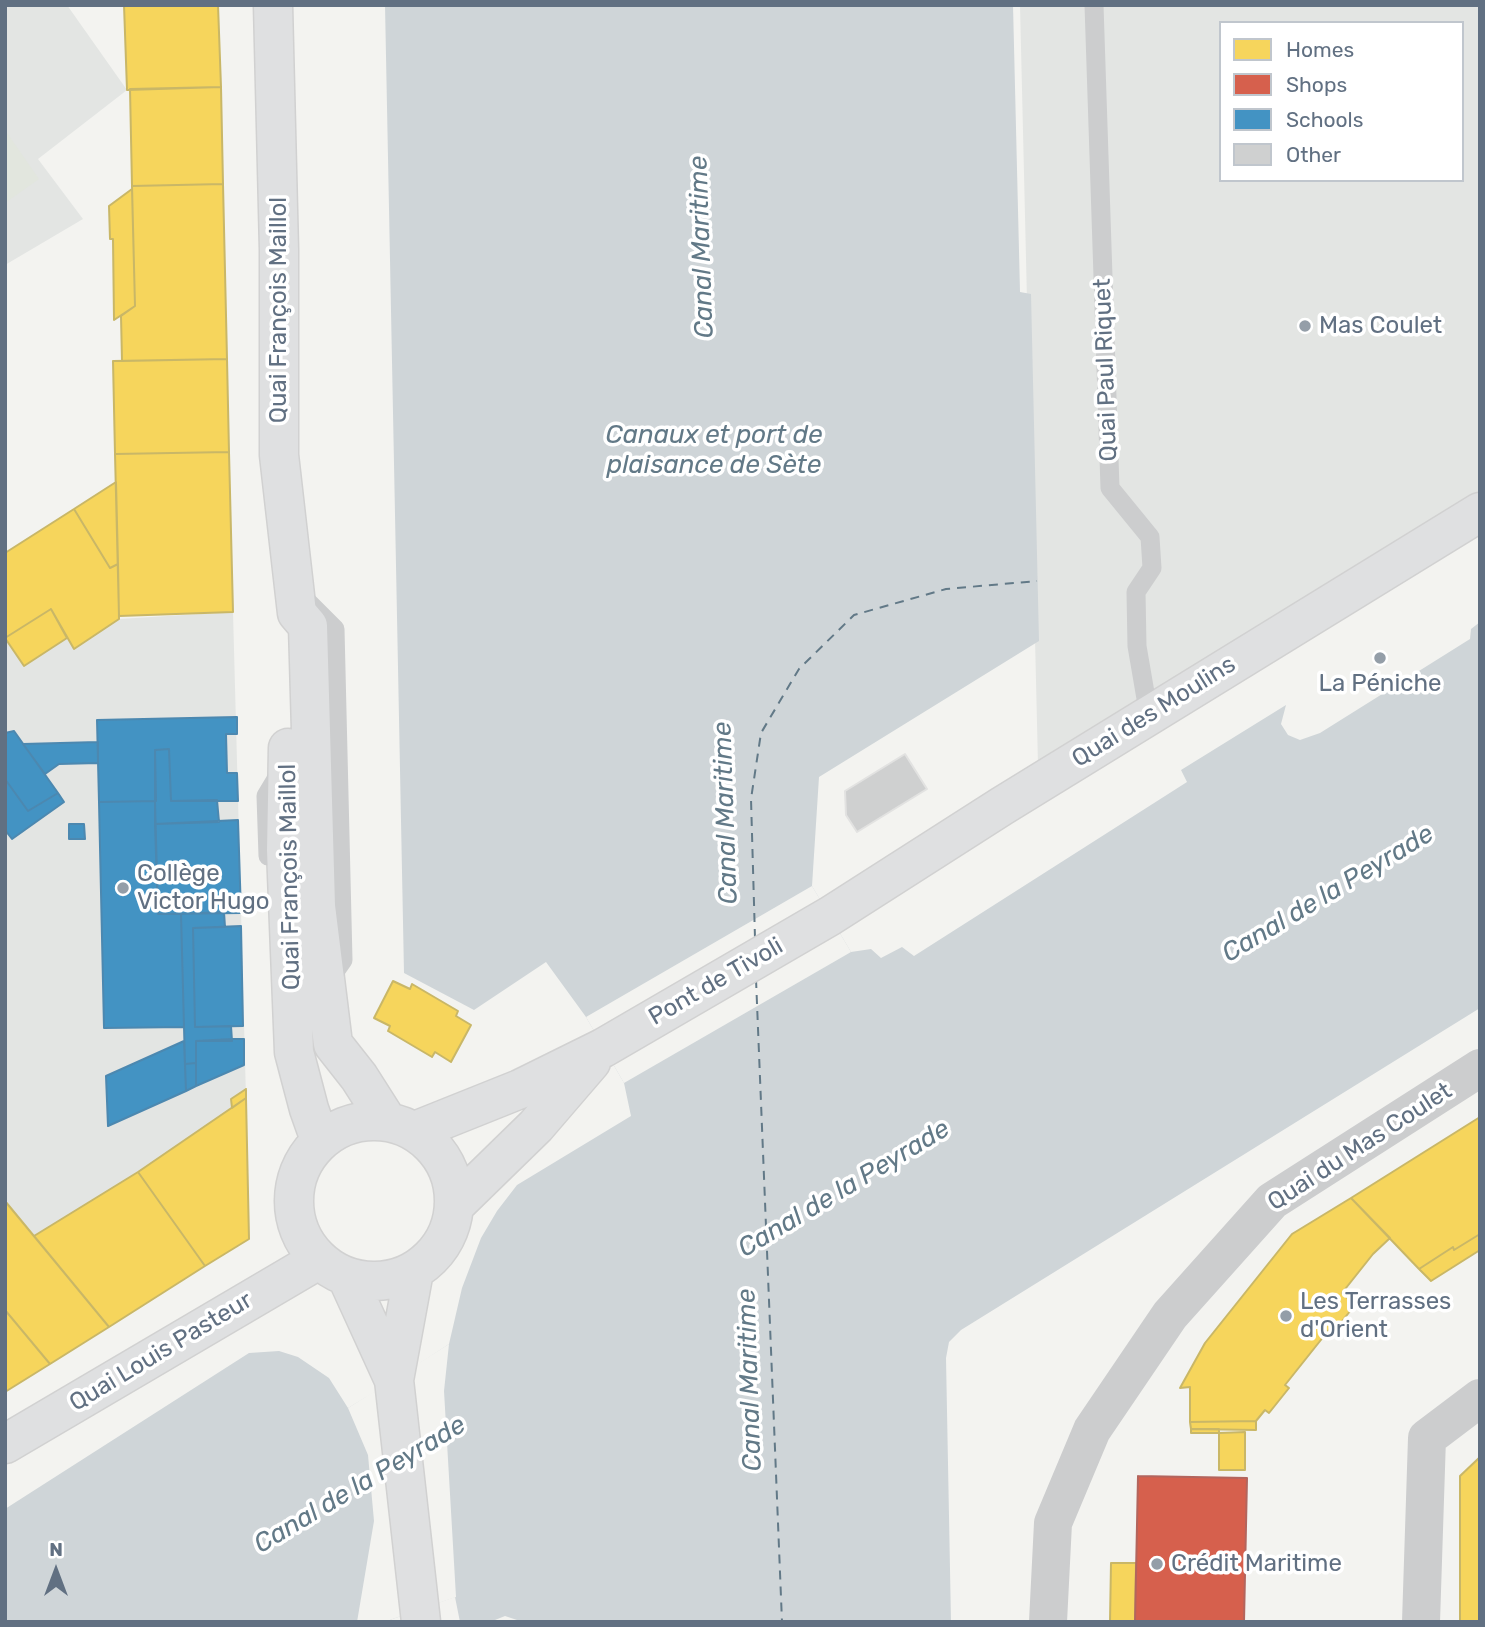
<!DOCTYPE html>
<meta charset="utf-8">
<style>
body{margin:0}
#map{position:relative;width:1485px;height:1627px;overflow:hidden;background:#f3f3f0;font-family:Rubik,sans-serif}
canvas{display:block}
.frame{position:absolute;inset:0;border:7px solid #617082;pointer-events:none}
.legend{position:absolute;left:1219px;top:21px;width:245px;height:161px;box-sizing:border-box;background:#fff;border:2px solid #c0c6cd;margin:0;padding:9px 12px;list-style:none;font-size:21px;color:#617082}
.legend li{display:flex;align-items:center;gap:14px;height:35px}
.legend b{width:35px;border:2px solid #c0c6cd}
.north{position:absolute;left:21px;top:1536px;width:70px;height:70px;-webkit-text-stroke:5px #fff;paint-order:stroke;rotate:0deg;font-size:19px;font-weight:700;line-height:28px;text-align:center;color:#617082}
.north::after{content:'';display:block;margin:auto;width:24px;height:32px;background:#617082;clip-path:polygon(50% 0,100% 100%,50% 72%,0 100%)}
</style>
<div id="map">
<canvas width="1485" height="1627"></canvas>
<div class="frame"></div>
<ul class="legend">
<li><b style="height:19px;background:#f6d55c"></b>Homes</li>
<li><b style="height:19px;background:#d6604d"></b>Shops</li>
<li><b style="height:19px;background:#4393c3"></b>Schools</li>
<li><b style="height:19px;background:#cfd0d0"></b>Other</li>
</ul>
<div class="north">N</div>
</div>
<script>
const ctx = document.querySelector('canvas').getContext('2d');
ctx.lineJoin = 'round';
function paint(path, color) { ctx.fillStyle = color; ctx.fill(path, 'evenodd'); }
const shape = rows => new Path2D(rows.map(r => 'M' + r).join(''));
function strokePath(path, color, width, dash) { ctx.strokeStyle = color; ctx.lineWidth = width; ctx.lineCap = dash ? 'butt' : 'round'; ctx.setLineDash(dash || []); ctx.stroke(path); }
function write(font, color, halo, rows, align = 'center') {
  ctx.font = font + ' Rubik,sans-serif'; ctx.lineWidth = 7; ctx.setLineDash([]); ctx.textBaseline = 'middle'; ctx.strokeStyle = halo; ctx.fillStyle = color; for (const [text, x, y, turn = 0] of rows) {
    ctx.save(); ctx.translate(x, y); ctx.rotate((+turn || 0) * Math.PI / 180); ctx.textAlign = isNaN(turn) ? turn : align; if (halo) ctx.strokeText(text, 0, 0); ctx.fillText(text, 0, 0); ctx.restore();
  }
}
const built = shape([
 [5,5,67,5,127,90,38,159,83,219,5,265],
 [1020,5,1480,5,1480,529,1038,765],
 [1221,23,1462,23,1462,180,1221,180],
 [233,612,246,1098,138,1172,34,1236,5,1201,5,638,24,666,67,638,74,649,119,619]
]);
const green = shape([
 [5,130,39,179,5,203]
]);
const water = shape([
 [385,5,1013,5,1020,292,1031,294,1039,641,819,777,812,886,851,952,871,949,881,958,902,947,914,956,1187,782,1181,770,1286,705,1281,724,1288,735,1300,740,1320,733,1470,639,1471,629,1480,622,1480,1008,961,1330,949,1342,946,1358,951,1622,523,1622,505,1616,490,1622,460,1622,455,1597,384,1622,5,1622,5,1509,249,1353,279,1351,298,1357,329,1378,348,1408,394,1380,449,1344,462,1288,481,1238,497,1211,517,1185,631,1116,624,1083,586,1017,546,962,474,1010,404,973]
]);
const pier = shape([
 [812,886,851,952,624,1083,586,1017],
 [449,1344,444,1391,456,1597,384,1622,357,1622,374,1521,368,1455,348,1408]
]);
const homes = shape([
 [124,5,218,5,221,87,127,90,124,5],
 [221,87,223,184,132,186,130,89,221,87],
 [223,184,227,359,122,361,121,316,135,306,132,186,223,184],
 [132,189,135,306,114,320,113,239,110,239,109,206,132,189],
 [227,359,229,452,115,454,113,361,227,359],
 [229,452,233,612,119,616,115,454,229,452],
 [116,482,118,564,110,568,74,509,116,482],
 [74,509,110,568,118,564,119,619,74,649,51,609,5,638,5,553,74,509],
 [51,609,67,638,24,666,5,638,51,609],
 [393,981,410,989,412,984,458,1011,456,1016,471,1025,451,1062,435,1052,432,1057,388,1031,390,1026,374,1018,393,981],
 [246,1089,246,1098,232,1108,231,1099,246,1089],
 [246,1098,249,1239,205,1266,138,1172,246,1098],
 [1480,1117,1480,1234,1454,1250,1453,1247,1419,1269,1351,1198,1480,1117],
 [138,1172,205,1266,109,1327,34,1236,138,1172],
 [1351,1198,1390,1238,1373,1254,1342,1293,1355,1305,1335,1330,1332,1326,1285,1385,1289,1388,1269,1413,1265,1410,1256,1421,1190,1422,1190,1387,1180,1388,1205,1343,1292,1234,1351,1198],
 [5,1201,109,1327,50,1364,5,1310,5,1201],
 [1480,1234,1480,1250,1431,1281,1419,1269,1453,1247,1454,1250,1480,1234],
 [5,1310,50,1364,5,1392,5,1310],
 [1256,1421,1256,1430,1191,1429,1190,1422,1256,1421],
 [1191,1429,1219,1429,1219,1433,1191,1433,1191,1429],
 [1245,1432,1245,1470,1219,1470,1219,1433,1245,1432],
 [1480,1457,1480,1622,1460,1622,1460,1476,1480,1457],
 [1111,1563,1136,1563,1135,1622,1110,1622,1111,1563]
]);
const shops = shape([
 [1138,1476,1247,1478,1244,1622,1135,1622,1138,1476]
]);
const schools = shape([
 [237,717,237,734,226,734,227,773,237,773,238,801,171,801,169,749,155,750,156,801,99,802,97,720,237,717],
 [14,731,58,793,28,811,5,779,5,733,14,731],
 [98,742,98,763,59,764,45,774,23,744,98,742],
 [169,749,171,801,217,800,219,822,155,824,155,750,169,749],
 [5,779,28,811,58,793,64,802,12,839,5,830,5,779],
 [155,801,158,914,181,914,184,1027,104,1028,99,802,155,801],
 [238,820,241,913,158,914,155,824,238,820],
 [69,824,84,824,85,839,69,839,69,824],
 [224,912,225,927,193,928,195,1027,231,1026,232,1041,196,1041,196,1063,185,1064,181,914,224,912],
 [241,926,243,1026,195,1027,193,928,241,926],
 [232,1039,244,1039,244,1065,196,1086,196,1041,232,1039],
 [184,1041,186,1091,108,1126,106,1076,184,1041],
 [196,1063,196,1086,186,1091,185,1064,196,1063]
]);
const ferry = shape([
 [755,938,751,799,761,733,799,669,854,615,946,589,1037,581],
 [756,979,782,1622]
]);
const building = shape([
 [905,754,927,789,857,832,846,815,845,791,905,754]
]);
const service = shape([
 [1094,5,1110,488,1150,537,1152,568,1136,592,1137,646,1149,716],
 [308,602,335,629,343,960,327,983],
 [268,856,266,796,281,771]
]);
const minor = shape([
 [1421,1622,1427,1438,1480,1398]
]);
const tertiary = shape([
 [1048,1622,1053,1523,1092,1430,1170,1315,1272,1201,1480,1068]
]);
const secondary = shape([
 [273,5,279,250,279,455,297,613,308,626,316,906,333,1044,359,1077,387,1121],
 [288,748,286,850,294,1052,309,1109,320,1140],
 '294 1201a80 80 0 1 1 160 0a80 80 0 1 1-160 0Z',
 [415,1131,520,1089,603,1048,830,916,1002,806,1480,512],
 [455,1205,536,1126,591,1062],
 [414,1271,394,1380,421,1622],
 [347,1277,394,1380],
 [5,1444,318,1260]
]);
const markers = [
 [1305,326,7,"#949ea8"],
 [1380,658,7,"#949ea8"],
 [123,888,7,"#949ea8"],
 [1286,1316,7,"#949ea8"],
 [1157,1564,7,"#949ea8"]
];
const streetNames = [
 ["Quai François Maillol",279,310,-90],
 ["Quai Paul Riquet",1106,370,-92],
 ["Quai des Moulins",1154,712,-32],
 ["Quai François Maillol",290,877,-91],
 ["Pont de Tivoli",716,982,-30],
 ["Quai du Mas Coulet",1360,1147,-33],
 ["Quai Louis Pasteur",161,1352,-31]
];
const poiNames = [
 ["Mas Coulet",1319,326],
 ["La Péniche",1380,684,"center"],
 ["Collège",137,874],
 ["Victor Hugo",137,902],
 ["Les Terrasses",1300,1302],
 ["d'Orient",1300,1330],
 ["Crédit Maritime",1171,1564]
];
const waterNames = [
 ["Canal Maritime",702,247,-92],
 ["Canaux et port de",714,435],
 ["plaisance de Sète",714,465],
 ["Canal Maritime",726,813,-92],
 ["Canal de la Peyrade",1328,894,-31],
 ["Canal de la Peyrade",844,1189,-31],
 ["Canal Maritime",750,1380,-92],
 ["Canal de la Peyrade",360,1485,-31]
];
paint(built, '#e3e5e3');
paint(green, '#e2e6de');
paint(water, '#cfd5d8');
paint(pier, '#f3f3f0');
paint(homes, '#f6d55c');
strokePath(homes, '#c9b767', 2);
paint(shops, '#d6604d');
strokePath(shops, '#b3655d', 2);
paint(schools, '#4393c3');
strokePath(schools, '#4c88b0', 2);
strokePath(ferry, '#627987', 2, [9, 7]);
paint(building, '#cfd0d0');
strokePath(building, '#e2e2e1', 2);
strokePath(secondary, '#d1d1d1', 41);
strokePath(service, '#cccdce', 19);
strokePath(minor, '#cccdce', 38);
strokePath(tertiary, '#cccdce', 38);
strokePath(secondary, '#dfe0e1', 38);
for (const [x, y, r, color] of markers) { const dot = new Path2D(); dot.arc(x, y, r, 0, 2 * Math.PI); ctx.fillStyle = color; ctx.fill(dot); strokePath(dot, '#fff', 2.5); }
write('24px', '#617082', '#fff', streetNames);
write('24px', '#617082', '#fff', poiNames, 'left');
write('italic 26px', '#627987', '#fff', waterNames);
</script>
